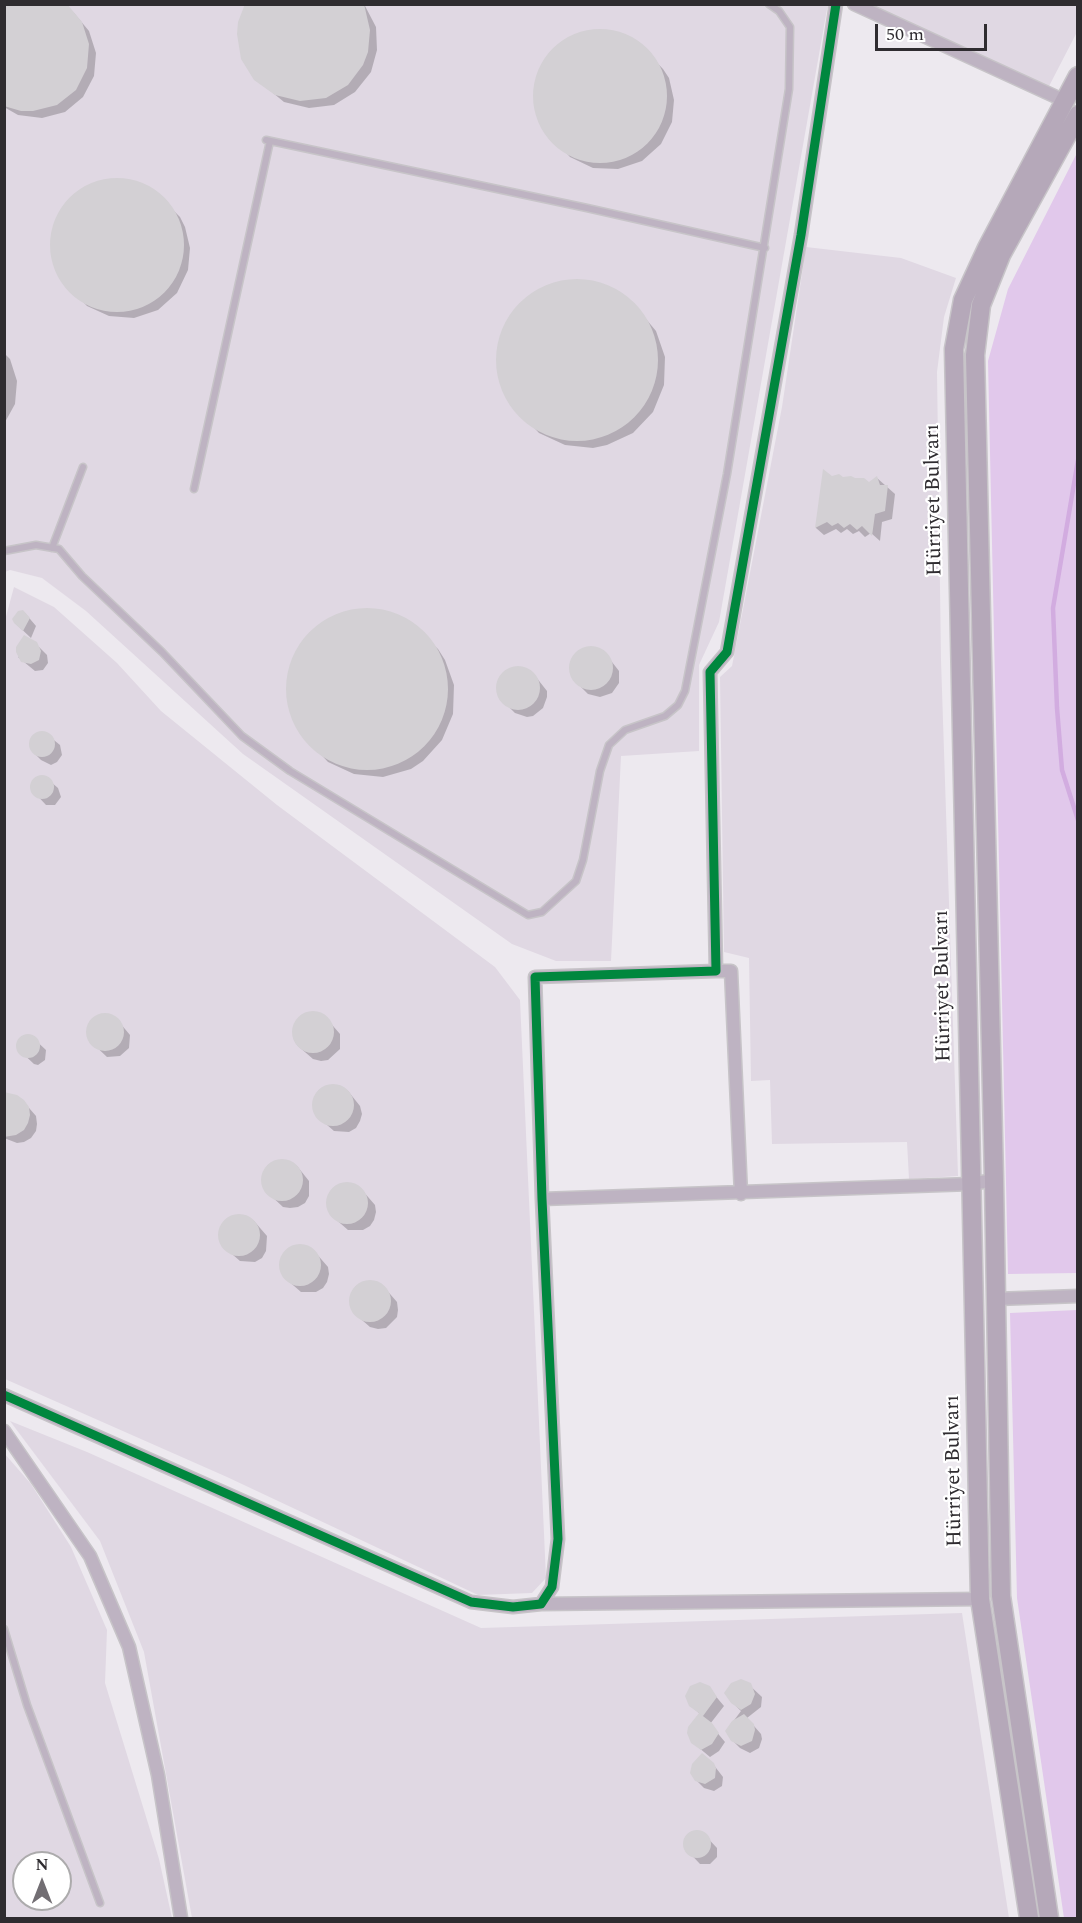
<!DOCTYPE html>
<meta charset="utf-8">
<style>
body{margin:0}
#map{position:relative;width:1082px;height:1923px;overflow:hidden;background:#ede9ef;font-family:Spectral,serif}
canvas{display:block}
.frame{position:absolute;inset:0;border:6px solid #2f2c30;pointer-events:none}
.north{position:absolute;left:12px;top:1851px;width:60px;height:60px;box-sizing:border-box;background:#fff;border:2px solid #acabac;border-radius:50%;rotate:0deg;font-size:16px;font-weight:700;line-height:24px;text-align:center;color:#2f2c30}
.north::after{content:'';display:block;margin:auto;width:21px;height:27px;background:#726e73;clip-path:polygon(50% 0,100% 100%,50% 72%,0 100%)}
.scale{position:absolute;left:875px;top:24px;width:112px;height:27px;box-sizing:border-box;border:3px solid #2f2c30;border-top:0;padding-left:8px;font-size:18px;line-height:21px;white-space:nowrap;color:#2f2c30;-webkit-text-stroke:4px #fff;paint-order:stroke}
</style>
<div id="map">
<canvas width="1082" height="1923"></canvas>
<div class="frame"></div>
<div class="north">N</div>
<div class="scale">50 m</div>
</div>
<script>
const ctx = document.querySelector('canvas').getContext('2d');
ctx.lineJoin = 'round';
function paint(path, color) { ctx.fillStyle = color; ctx.fill(path, 'evenodd'); }
const shape = rows => new Path2D(rows.map(r => 'M' + r).join(''));
function strokePath(path, color, width, dash) { ctx.strokeStyle = color; ctx.lineWidth = width; ctx.lineCap = dash ? 'butt' : 'round'; ctx.setLineDash(dash || []); ctx.stroke(path); }
function write(font, color, halo, rows, align = 'center') {
  ctx.font = font + ' Spectral,serif'; ctx.lineWidth = 4.5; ctx.setLineDash([]); ctx.textBaseline = 'middle'; ctx.strokeStyle = halo; ctx.fillStyle = color; for (const [text, x, y, turn = 0] of rows) {
    ctx.save(); ctx.translate(x, y); ctx.rotate((+turn || 0) * Math.PI / 180); ctx.textAlign = isNaN(turn) ? turn : align; if (halo) ctx.strokeText(text, 0, 0); ctx.fillText(text, 0, 0); ctx.restore();
  }
}
const built = shape([
 [4,5,831,5,827,9,719,622,699,665,699,751,621,756,611,961,556,961,512,944,243,754,86,611,42,578,10,570,5,572],
 [854,5,1077,5,1077,32,1046,92],
 [806,247,901,258,956,278,944,317,937,372,941,660,958,1176,909,1179,907,1142,772,1144,770,1080,751,1081,749,958,724,952,720,677,732,666,782,407],
 [14,587,54,607,117,663,161,711,277,805,495,967,520,1000,546,1578,532,1593,478,1595,227,1477,5,1379,4,624],
 [10,1421,87,1452,481,1628,962,1613,1009,1918,192,1918,144,1652,100,1541],
 [4,1453,31,1484,71,1547,107,1630,105,1683,159,1859,172,1918,5,1918],
 [24,1863,60,1863,60,1899,24,1899]
]);
const green = shape([
 [1077,153,1077,1273,1008,1274,988,361,1008,289],
 [1077,1310,1078,1918,1064,1918,1017,1598,1010,1313]
]);
const shadow = shape([
 [4,4,74,13,89,31,96,53,94,76,83,97,65,112,42,118,18,115,4,107],
 [364,4,376,27,377,50,371,72,355,92,334,105,309,108,284,102,256,79],
 [595,31,619,34,639,44,663,69,669,78,674,100,672,122,661,144,642,161,618,169,593,168,570,157,545,130,536,108,536,84,545,61,562,44,572,38],
 [112,180,136,183,156,193,180,217,185,227,190,248,188,270,177,293,158,310,134,318,109,316,87,306,61,279,52,256,53,232,61,210,78,192,88,186],
 [569,282,595,283,620,293,631,301,656,331,665,357,664,385,653,412,633,433,607,445,593,448,565,445,539,433,511,403,500,378,498,351,506,326,512,314,531,296,543,289],
 [4,353,10,359,17,381,15,404,4,424],
 [824,471,832,477,869,484,877,478,895,494,892,519,882,522,880,541,871,533,865,537,859,531,853,534,847,529,841,533,836,529,824,535,816,528],
 [358,610,385,612,409,622,438,649,445,660,454,685,453,714,442,740,423,761,411,769,383,777,354,774,328,762,300,732,289,707,288,680,290,667,302,643,310,633,332,618],
 [25,613,36,626,31,638,15,623],
 [39,647,47,655,48,663,43,670,35,671,18,657],
 [594,648,605,653,619,671,619,683,612,693,600,697,588,694,575,681,570,668,571,661,580,651],
 [521,667,532,672,547,691,547,697,543,708,533,716,527,717,515,713,502,700,497,688,502,675,514,668],
 [44,732,60,745,62,755,57,762,51,765,41,760,33,752,30,743,35,734],
 [44,776,58,788,61,797,55,805,46,805,32,790,31,786,37,778],
 [313,1013,321,1014,327,1019,340,1034,340,1049,328,1060,321,1061,313,1059,298,1046,294,1040,293,1032,299,1018,306,1014],
 [103,1014,115,1017,130,1035,129,1048,120,1056,107,1057,89,1040,87,1029,93,1019],
 [31,1036,46,1050,45,1060,38,1065,34,1064,19,1050,19,1041,21,1038],
 [334,1085,341,1086,348,1091,360,1106,362,1114,360,1121,356,1128,349,1132,334,1131,319,1118,314,1112,313,1104,315,1097,319,1090],
 [4,1096,23,1101,36,1116,37,1124,36,1131,31,1138,24,1142,17,1143,4,1138],
 [283,1160,290,1162,297,1166,309,1181,309,1196,305,1203,298,1207,290,1208,283,1207,268,1193,264,1187,262,1179,268,1165],
 [348,1183,355,1185,362,1190,375,1205,376,1212,374,1220,370,1226,363,1230,348,1230,333,1217,329,1210,329,1195,333,1189],
 [240,1215,247,1216,254,1221,267,1236,266,1251,262,1258,255,1262,240,1261,225,1248,221,1242,219,1234,221,1227,232,1216],
 [301,1245,309,1247,315,1252,328,1267,329,1274,327,1282,323,1288,316,1292,301,1292,286,1279,282,1272,282,1257,293,1247],
 [370,1281,378,1282,384,1287,397,1302,398,1310,397,1317,386,1328,378,1329,370,1327,355,1314,351,1308,352,1293,356,1286],
 [746,1682,762,1697,761,1707,747,1718,761,1734,762,1739,759,1748,750,1753,740,1748,732,1740,726,1731,741,1711,732,1702],
 [713,1693,724,1706,710,1724,725,1742,719,1751,710,1757,692,1742,700,1714,690,1705],
 [713,1764,723,1777,722,1786,714,1791,704,1788,696,1780],
 [692,1832,702,1832,717,1848,717,1857,710,1864,700,1864,685,1848,685,1839]
]);
const stream = shape([
 [1078,460,1053,608,1057,708,1062,770,1078,820]
]);
const building = shape([
 [4,4,67,4,82,22,89,44,87,68,76,90,57,105,33,111,21,111,4,106],
 [245,4,364,4,370,30,368,52,363,65,348,85,326,98,300,101,275,95,254,80,241,59,237,34,238,22],
 '533 96a67 67 0 1 1 134 0a67 67 0 1 1-134 0Z',
 '50 245a67 67 0 1 1 134 0a67 67 0 1 1-134 0Z',
 '496 360a81 81 0 1 1 162 0a81 81 0 1 1-162 0Z',
 [823,469,832,476,839,474,843,477,851,476,855,478,864,478,869,482,877,476,880,485,888,485,885,511,875,514,872,536,862,526,857,530,850,524,844,528,838,523,832,526,827,522,815,528],
 '286 689a81 81 0 1 1 162 0a81 81 0 1 1-162 0Z',
 [23,610,30,618,23,631,14,623,12,619,18,611],
 [24,635,37,642,41,651,39,660,31,664,21,662,16,652,16,647],
 '569 668a22 22 0 1 1 44 0a22 22 0 1 1-44 0Z',
 '496 688a22 22 0 1 1 44 0a22 22 0 1 1-44 0Z',
 '29 744a13 13 0 1 1 26 0a13 13 0 1 1-26 0Z',
 '30 787a12 12 0 1 1 24 0a12 12 0 1 1-24 0Z',
 '292 1032a21 21 0 1 1 42 0a21 21 0 1 1-42 0Z',
 '86 1032a19 19 0 1 1 38 0a19 19 0 1 1-38 0Z',
 '16 1046a12 12 0 1 1 24 0a12 12 0 1 1-24 0Z',
 '312 1105a21 21 0 1 1 42 0a21 21 0 1 1-42 0Z',
 [4,1092,17,1095,24,1100,29,1107,30,1115,28,1123,24,1130,16,1135,4,1137],
 '261 1180a21 21 0 1 1 42 0a21 21 0 1 1-42 0Z',
 '326 1203a21 21 0 1 1 42 0a21 21 0 1 1-42 0Z',
 '218 1235a21 21 0 1 1 42 0a21 21 0 1 1-42 0Z',
 '279 1265a21 21 0 1 1 42 0a21 21 0 1 1-42 0Z',
 '349 1301a21 21 0 1 1 42 0a21 21 0 1 1-42 0Z',
 [741,1679,751,1683,755,1694,751,1704,741,1710,731,1703,724,1693,731,1683],
 [700,1682,710,1686,717,1697,703,1716,689,1706,685,1696,690,1686],
 [699,1713,712,1723,719,1733,712,1744,701,1750,691,1743,687,1733,688,1727],
 [744,1714,754,1724,755,1730,752,1741,741,1746,731,1741,725,1731,732,1721],
 [702,1753,714,1763,716,1768,715,1778,705,1784,695,1781,690,1773,692,1764],
 '683 1844a14 14 0 1 1 28 0a14 14 0 1 1-28 0Z'
]);
const lane = shape([
 [266,140,587,208,765,248],
 [194,489,270,141],
 [52,548,83,467],
 [4,551,36,545,59,549,82,576,162,652,242,736,290,771,528,915,542,912,576,881,583,860,600,771,609,745,625,730,665,716,678,705,685,691,727,474,789,89,790,27,779,11,769,4],
 [4,1629,27,1705,100,1903]
]);
const street = shape([
 [854,4,1065,101],
 [716,971,731,971,741,1194],
 [542,1199,971,1184,994,1180],
 [996,1299,1078,1296],
 [4,1395,471,1602,513,1607,541,1604,552,1587,558,1539,542,1199,535,977,716,971,710,672,727,652,801,235,836,4],
 [4,1431,90,1556,129,1647,158,1775,181,1918],
 [541,1604,980,1599]
]);
const secondary = shape([
 [1029,1918,980,1599,954,349,963,300,987,248,1078,76],
 [1049,1918,1001,1596,994,1180,975,355,981,305,1001,255,1078,115]
]);
const cycleway = shape([
 [4,1395,471,1602,513,1607,541,1604,552,1587,558,1539,542,1199,535,977,716,971,710,672,727,652,801,235,836,4]
]);
const streetNames = [
 ["Hürriyet Bulvarı",935,500,-91],
 ["Hürriyet Bulvarı",944,986,-91],
 ["Hürriyet Bulvarı",955,1471,-91]
];
paint(built, '#e0d8e3');
paint(green, '#e1c8eb');
paint(shadow, '#0003');
strokePath(stream, '#d2ace0', 4.5);
paint(building, '#d3d0d4');
strokePath(lane, '#c7c4c8', 9);
strokePath(street, '#c7c4c8', 15);
strokePath(secondary, '#c7c4c8', 21);
strokePath(lane, '#beb3c2', 6);
strokePath(street, '#beb3c2', 12);
strokePath(secondary, '#b5a8b9', 18);
strokePath(cycleway, '#00873e', 9);
write('21px', '#2f2c30', '#fff', streetNames);
</script>
